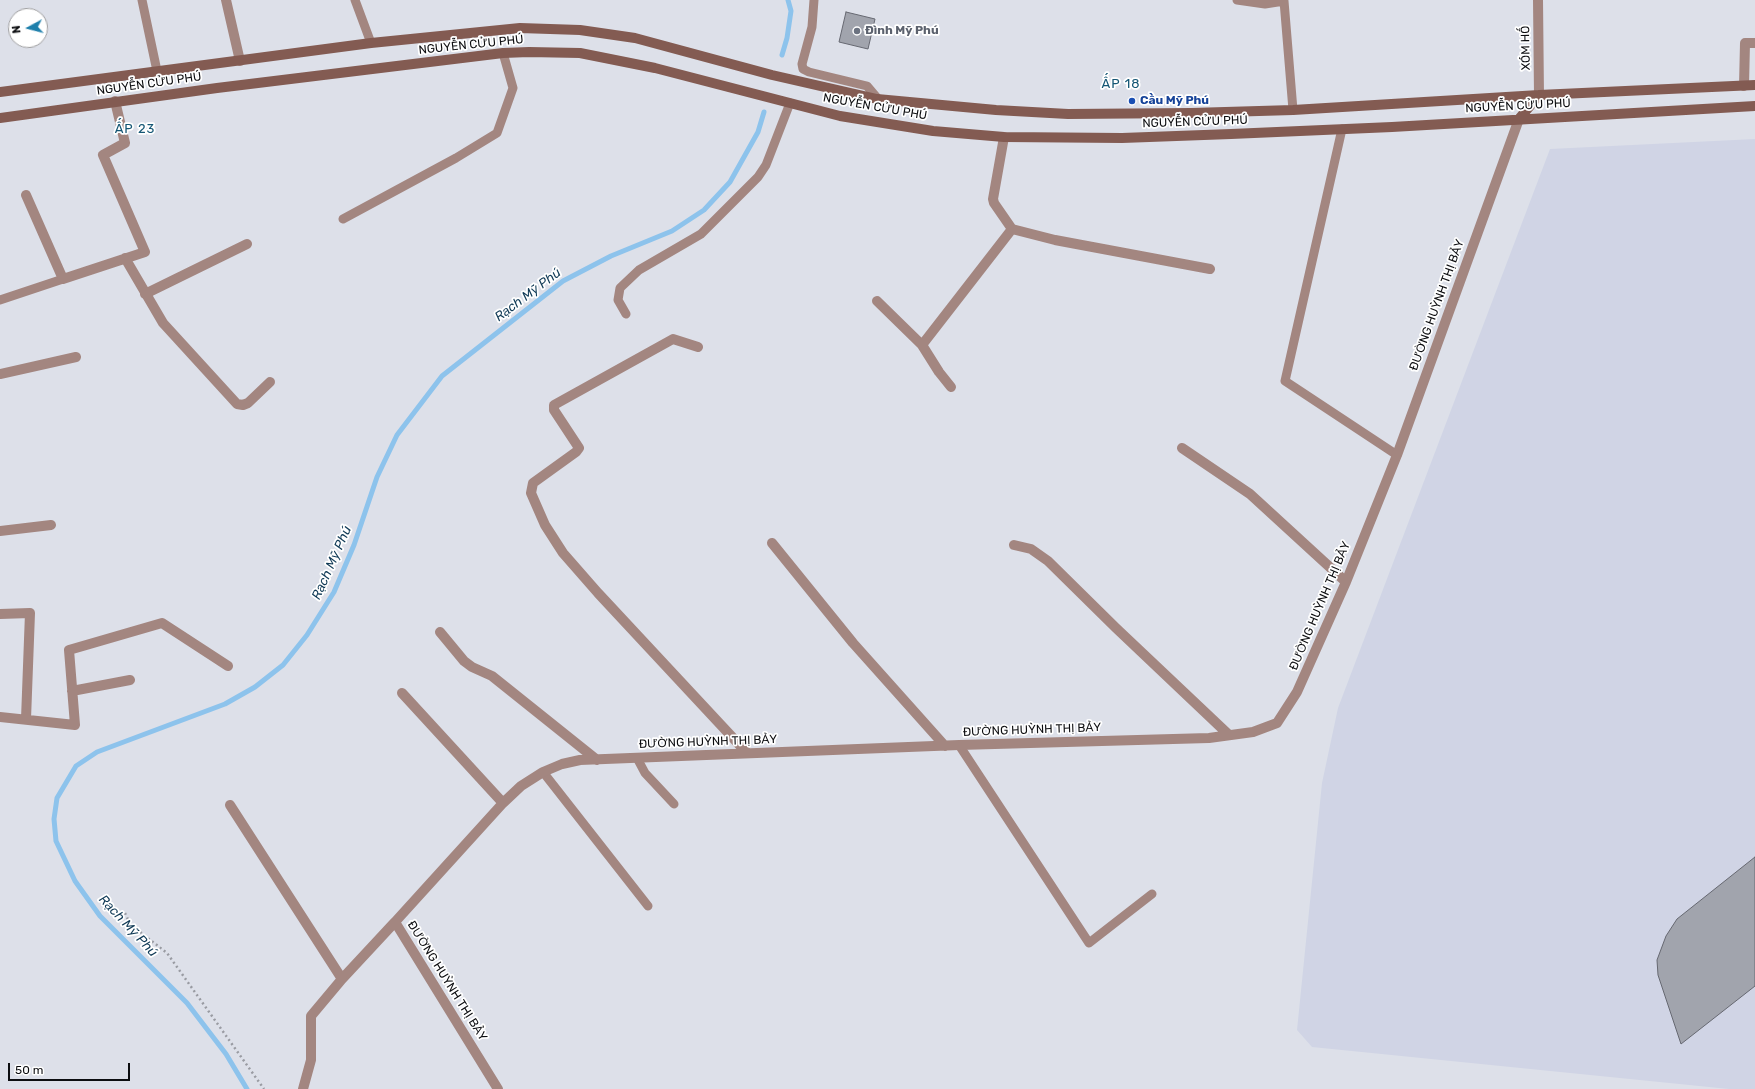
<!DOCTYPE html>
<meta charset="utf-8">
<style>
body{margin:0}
#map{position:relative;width:1755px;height:1089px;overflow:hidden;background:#dde0e9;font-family:Rubik,sans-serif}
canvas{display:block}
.north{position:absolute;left:8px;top:8px;width:40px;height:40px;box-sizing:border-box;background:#fff;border:1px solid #9e9e9f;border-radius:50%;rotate:263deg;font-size:11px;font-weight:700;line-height:16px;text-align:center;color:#0c0d10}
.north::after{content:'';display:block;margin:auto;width:14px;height:18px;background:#1d7fab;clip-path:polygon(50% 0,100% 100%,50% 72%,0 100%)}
.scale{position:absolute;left:8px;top:1063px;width:122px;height:18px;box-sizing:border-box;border:2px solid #0c0d10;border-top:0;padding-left:5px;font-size:12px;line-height:14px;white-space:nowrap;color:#0c0d10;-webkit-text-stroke:3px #fff;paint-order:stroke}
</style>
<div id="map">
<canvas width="1755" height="1089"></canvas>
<div class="north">N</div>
<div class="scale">50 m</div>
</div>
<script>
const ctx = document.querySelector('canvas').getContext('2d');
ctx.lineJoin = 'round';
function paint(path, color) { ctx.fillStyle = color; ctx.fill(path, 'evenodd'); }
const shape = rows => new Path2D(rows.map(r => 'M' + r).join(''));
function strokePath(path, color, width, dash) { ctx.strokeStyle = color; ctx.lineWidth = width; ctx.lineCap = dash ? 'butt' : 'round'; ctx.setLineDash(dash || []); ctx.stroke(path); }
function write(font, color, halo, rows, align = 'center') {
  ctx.font = font + ' Rubik,sans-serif'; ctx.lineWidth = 3.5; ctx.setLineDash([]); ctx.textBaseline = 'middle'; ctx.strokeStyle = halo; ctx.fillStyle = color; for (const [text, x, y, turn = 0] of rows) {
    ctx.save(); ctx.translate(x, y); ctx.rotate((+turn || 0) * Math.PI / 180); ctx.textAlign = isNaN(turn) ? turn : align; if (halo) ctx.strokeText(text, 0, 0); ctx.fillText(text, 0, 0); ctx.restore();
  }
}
const built = shape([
 [1755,139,1755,1089,1729,1089,1312,1047,1297,1030,1322,783,1338,708,1550,149]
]);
const stream = shape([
 [782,55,787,38,791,11,788,0],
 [247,1089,226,1054,187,1003,100,916,75,881,56,841,54,819,57,798,76,766,97,752,225,704,255,687,283,665,307,635,334,592,354,545,377,477,397,435,442,376,563,281,611,256,672,231,704,210,730,182,758,132,764,112]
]);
const building = shape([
 [846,12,875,19,868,49,839,42,846,12],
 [1755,857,1755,986,1681,1044,1658,975,1657,960,1666,936,1677,919,1755,857]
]);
const path = shape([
 [125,913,130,924,167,953,264,1089]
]);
const service = shape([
 [142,0,157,71],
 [355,0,371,43],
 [814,0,812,27,802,64,803,69,809,72,867,86,878,99],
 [1237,0,1265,4,1284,1,1293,110],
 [1342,129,1285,381,1397,455],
 [343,219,456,158,497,133,513,88,503,53],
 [0,300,63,279],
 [626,314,618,300,620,288,639,270,701,234,758,177,766,165,790,103],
 [959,745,1089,943,1152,894],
 [637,758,645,773,674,804],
 [543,772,648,906]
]);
const minor = shape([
 [226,0,240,61],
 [1538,0,1539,95],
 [1744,86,1745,43,1755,43],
 [26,195,63,279,145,252,103,155,125,143,115,101],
 [1012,229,1055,240,1210,269],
 [125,258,163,323,237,404,243,405,248,403,270,382],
 [145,294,247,244],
 [877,301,922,345,1012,229,994,203,993,199,1004,137],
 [922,345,939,372,951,387],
 [698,347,673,339,554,405,554,410,579,448,576,452,533,483,531,493,545,525,563,553,598,593,747,753],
 [0,374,76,357],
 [1182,448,1250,494,1346,582],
 [0,531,51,525],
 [772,543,853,643,945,746],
 [1014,545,1031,549,1048,561,1116,628,1229,735],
 [0,614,30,613,26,719],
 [440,632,464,661,472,667,492,676,597,760],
 [72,691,130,680],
 [402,693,503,803],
 [0,717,75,725,69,650,162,623,228,666],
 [230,805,342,979,395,922],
 [303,1089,311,1060,311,1016,342,979],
 [498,1089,395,922,503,803,521,786,543,772,562,764,580,760,959,745,1209,738,1253,732,1277,723,1297,692,1346,582,1397,455,1519,119]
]);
const secondary = shape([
 [0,92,371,43,520,28,580,30,635,38,772,75,877,99,996,110,1068,114,1191,113,1293,110,1539,95,1755,85],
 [0,118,217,88,503,53,529,52,580,53,655,68,840,116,933,131,1004,137,1122,138,1231,134,1392,127,1755,106],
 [1519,119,1539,95]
]);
const markers = [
 [857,31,4,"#6b7280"],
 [1132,101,4,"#1a4fb4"]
];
const worshipNames = [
 ["Đình Mỹ Phú",865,31]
];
const streetNames = [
 ["NGUYỄN CỬU PHÚ",471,45,-6],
 ["XÓM HỐ",1526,48,-91],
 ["NGUYỄN CỬU PHÚ",149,84,-8],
 ["NGUYỄN CỬU PHÚ",1518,106,-3],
 ["NGUYỄN CỬU PHÚ",875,107,10],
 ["NGUYỄN CỬU PHÚ",1195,122,-2],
 ["ĐƯỜNG HUỲNH THỊ BẢY",1437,305,-70],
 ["ĐƯỜNG HUỲNH THỊ BẢY",1320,606,-67],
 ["ĐƯỜNG HUỲNH THỊ BẢY",1032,730,-2],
 ["ĐƯỜNG HUỲNH THỊ BẢY",708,742,-2],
 ["ĐƯỜNG HUỲNH THỊ BẢY",447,981,58]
];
const transitNames = [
 ["Cầu Mỹ Phú",1140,101]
];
const neighbourhoodNames = [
 ["ẤP 18",1121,84],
 ["ẤP 23",135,129]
];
const waterNames = [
 ["Rạch Mỹ Phú",528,295,-37],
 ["Rạch Mỹ Phú",332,563,-66],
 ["Rạch Mỹ Phú",128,926,47]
];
paint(built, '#d0d4e5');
strokePath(stream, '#8dc3ec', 5);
paint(building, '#a1a4ad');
strokePath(building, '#666871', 1);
strokePath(path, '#999ba2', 2.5, [2, 3]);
strokePath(service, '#a38680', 9);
strokePath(minor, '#a38680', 10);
strokePath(secondary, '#835b52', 10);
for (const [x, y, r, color] of markers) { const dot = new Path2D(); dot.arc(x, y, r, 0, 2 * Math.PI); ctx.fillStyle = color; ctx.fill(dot); strokePath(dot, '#fff', 1.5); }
write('bold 12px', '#5b616d', '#fff', worshipNames, 'left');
write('12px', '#0c0d10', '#fff', streetNames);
write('bold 12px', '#164399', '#fff', transitNames, 'left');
ctx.letterSpacing = '1px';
write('13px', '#145674', '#fff', neighbourhoodNames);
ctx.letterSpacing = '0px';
write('italic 13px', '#0f3955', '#fff', waterNames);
</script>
